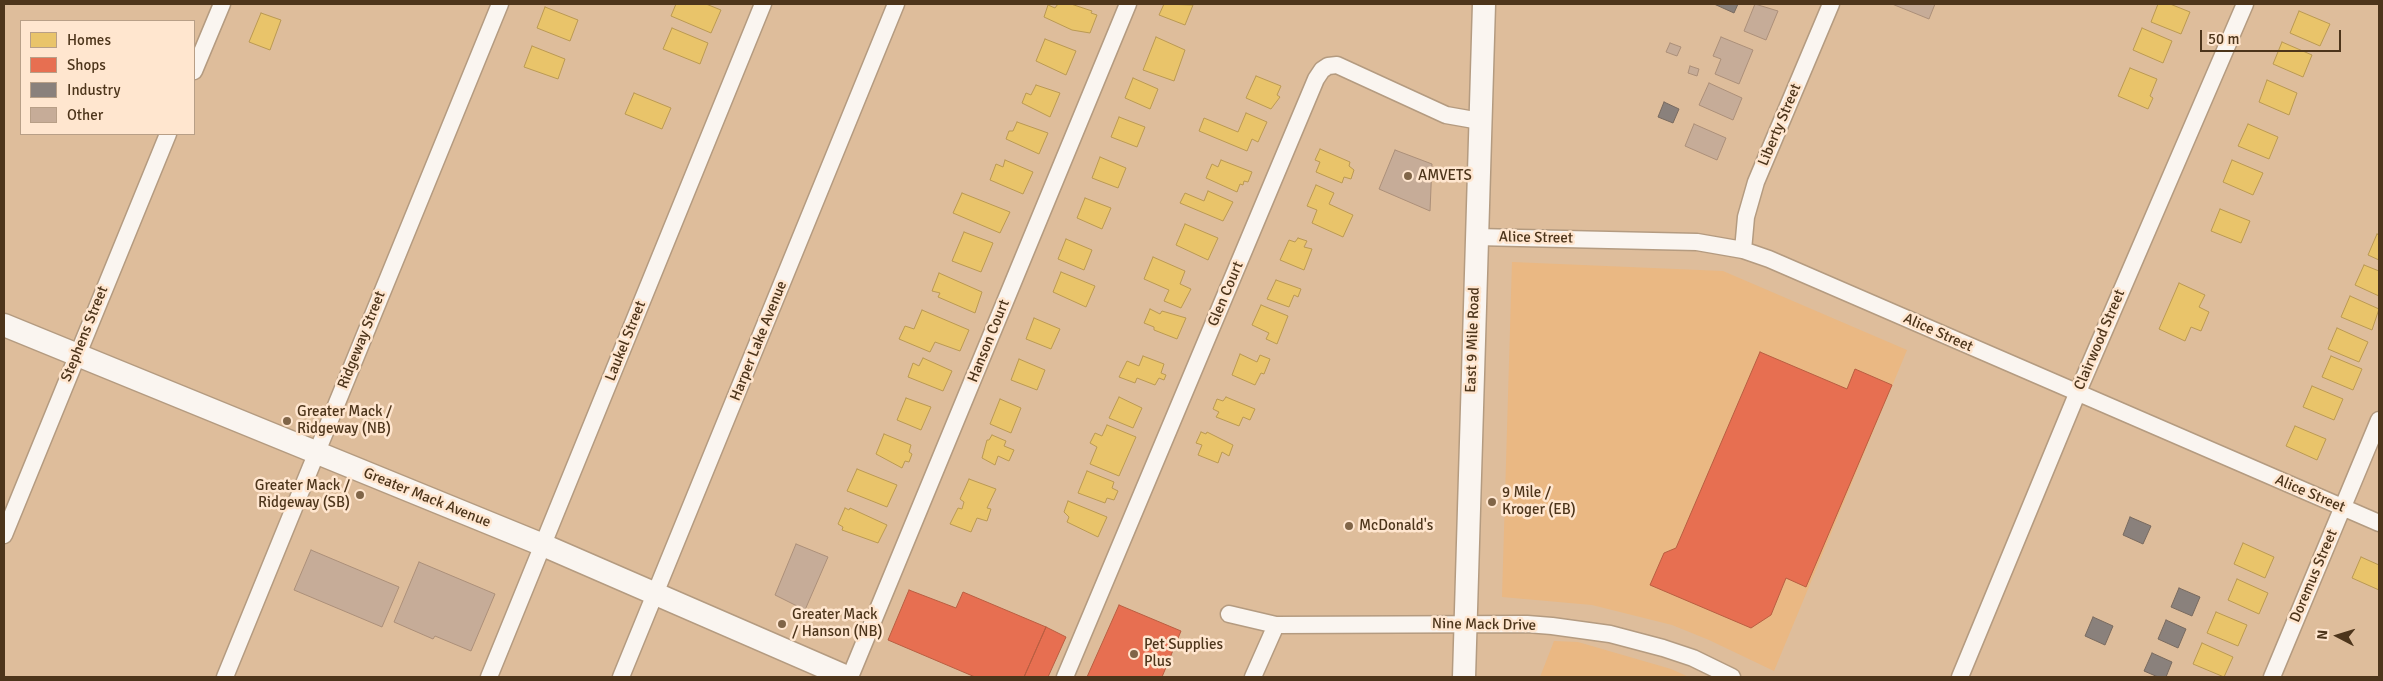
<!DOCTYPE html>
<style>
body{margin:0}
#map{position:relative;width:2383px;height:681px;overflow:hidden;background:#debd9b;font-family:Signika,sans-serif}
canvas{display:block}
.frame{position:absolute;inset:0;border:5px solid #4d351b;pointer-events:none}
.legend{position:absolute;left:20px;top:20px;width:175px;height:115px;box-sizing:border-box;background:#ffe6cf;border:1px solid #b89f87;margin:0;padding:6px 9px;list-style:none;font-size:15px;color:#4d351b}
.legend li{display:flex;align-items:center;gap:10px;height:25px}
.legend b{width:25px;border:1px solid #b89f87}
.north{position:absolute;left:2313px;top:611px;width:50px;height:50px;-webkit-text-stroke:4px #ffe6cf;paint-order:stroke;rotate:275deg;font-size:14px;font-weight:700;line-height:20px;text-align:center;color:#4d351b}
.north::after{content:'';display:block;margin:auto;width:18px;height:22px;background:#4d351b;clip-path:polygon(50% 0,100% 100%,50% 72%,0 100%)}
.scale{position:absolute;left:2200px;top:30px;width:141px;height:22px;box-sizing:border-box;border:2px solid #4d351b;border-top:0;padding-left:6px;font-size:15px;line-height:18px;white-space:nowrap;color:#4d351b;-webkit-text-stroke:4px #ffe6cf;paint-order:stroke}
</style>
<div id="map">
<canvas width="2383" height="681"></canvas>
<div class="frame"></div>
<ul class="legend">
<li><b style="height:14px;background:#e9c46a"></b>Homes</li>
<li><b style="height:14px;background:#e76f51"></b>Shops</li>
<li><b style="height:14px;background:#8a817c"></b>Industry</li>
<li><b style="height:14px;background:#c6ac98"></b>Other</li>
</ul>
<div class="north">N</div>
<div class="scale">50 m</div>
</div>
<script>
const ctx = document.querySelector('canvas').getContext('2d');
ctx.lineJoin = 'round';
function paint(path, color) { ctx.fillStyle = color; ctx.fill(path, 'evenodd'); }
const shape = rows => new Path2D(rows.map(r => 'M' + r).join(''));
function strokePath(path, color, width, dash) { ctx.strokeStyle = color; ctx.lineWidth = width; ctx.lineCap = dash ? 'butt' : 'round'; ctx.setLineDash(dash || []); ctx.stroke(path); }
function write(font, color, halo, rows, align = 'center') {
  ctx.font = font + ' Signika,sans-serif'; ctx.lineWidth = 5; ctx.setLineDash([]); ctx.textBaseline = 'middle'; ctx.strokeStyle = halo; ctx.fillStyle = color; for (const [text, x, y, turn = 0] of rows) {
    ctx.save(); ctx.translate(x, y); ctx.rotate((+turn || 0) * Math.PI / 180); ctx.textAlign = isNaN(turn) ? turn : align; if (halo) ctx.strokeText(text, 0, 0); ctx.fillText(text, 0, 0); ctx.restore();
  }
}
const built = shape([
 [1512,262,1723,271,1907,350,1774,671,1709,640,1672,625,1592,605,1502,597],
 [1554,641,1578,642,1671,669,1689,677,1540,677]
]);
const homes = shape([
 [676,4,706,4,721,10,711,33,671,16,676,4],
 [1058,4,1071,4,1092,11,1091,13,1097,15,1090,33,1072,30,1044,17,1048,5,1055,8,1058,4],
 [1164,4,1193,5,1185,25,1159,15,1164,4],
 [2158,4,2170,4,2190,12,2181,34,2151,22,2158,4],
 [545,7,578,20,570,41,537,28,545,7],
 [2299,11,2330,24,2320,46,2290,33,2299,11],
 [261,13,281,20,270,50,249,42,261,13],
 [672,28,708,43,700,64,663,49,672,28],
 [2142,28,2172,41,2163,63,2133,50,2142,28],
 [1156,37,1185,50,1174,81,1143,70,1156,37],
 [1045,39,1076,51,1066,75,1036,61,1045,39],
 [2282,42,2312,55,2303,77,2273,64,2282,42],
 [532,46,565,59,558,79,524,67,532,46],
 [2130,68,2157,79,2150,96,2153,98,2148,109,2118,96,2130,68],
 [1256,76,1281,86,1277,95,1280,97,1271,109,1246,98,1256,76],
 [1133,78,1158,89,1150,109,1125,98,1133,78],
 [2267,80,2297,93,2289,115,2259,102,2267,80],
 [1036,85,1060,93,1050,117,1022,103,1026,93,1031,95,1036,85],
 [634,93,671,108,662,129,625,114,634,93],
 [1246,113,1267,122,1258,142,1252,139,1247,151,1199,131,1204,118,1238,132,1246,113],
 [1119,117,1145,127,1137,147,1111,137,1119,117],
 [1017,122,1048,133,1039,154,1006,139,1009,131,1013,131,1017,122],
 [2248,124,2278,137,2269,159,2238,146,2248,124],
 [1320,149,1350,162,1349,166,1354,170,1351,179,1344,177,1342,183,1316,172,1320,162,1315,160,1320,149],
 [1100,157,1126,168,1118,188,1092,178,1100,157],
 [1005,160,1033,172,1023,194,990,180,996,164,1003,167,1005,160],
 [1221,160,1252,172,1248,182,1244,181,1243,185,1240,184,1237,192,1206,178,1212,164,1218,167,1221,160],
 [2232,160,2263,173,2253,195,2223,182,2232,160],
 [1316,185,1334,193,1329,204,1353,215,1343,237,1312,223,1317,210,1307,206,1316,185],
 [1208,191,1233,202,1223,221,1180,203,1185,193,1204,201,1208,191],
 [962,193,1010,212,1000,233,953,213,962,193],
 [1085,198,1111,208,1102,229,1077,218,1085,198],
 [2220,209,2250,221,2241,243,2211,231,2220,209],
 [1185,224,1218,238,1208,260,1176,245,1185,224],
 [964,232,993,243,981,272,952,261,964,232],
 [2377,234,2379,235,2379,260,2368,255,2377,234],
 [1298,238,1307,241,1304,247,1312,249,1304,270,1280,260,1289,240,1295,242,1298,238],
 [1066,239,1092,250,1084,270,1058,259,1066,239],
 [1153,257,1185,271,1180,284,1191,289,1181,308,1164,301,1169,290,1144,279,1153,257],
 [2364,265,2379,271,2379,296,2355,285,2364,265],
 [1061,272,1095,286,1086,307,1053,292,1061,272],
 [939,273,982,292,975,313,938,297,940,293,932,291,939,273],
 [1276,280,1301,289,1298,297,1294,295,1289,307,1267,299,1276,280],
 [2179,283,2205,295,2199,307,2209,312,2201,331,2191,327,2185,341,2159,329,2179,283],
 [2350,296,2379,309,2372,330,2341,317,2350,296],
 [1261,305,1288,316,1277,344,1266,339,1269,333,1252,325,1261,305],
 [1150,309,1160,314,1162,311,1186,318,1177,339,1154,330,1154,327,1144,323,1150,309],
 [922,310,969,330,960,351,935,342,930,352,899,339,905,326,914,329,922,310],
 [1034,318,1060,329,1051,349,1026,339,1034,318],
 [2337,328,2368,342,2359,362,2328,349,2337,328],
 [1240,354,1257,362,1260,355,1270,359,1264,374,1261,373,1255,385,1232,375,1240,354],
 [1143,356,1164,364,1161,373,1166,375,1164,380,1159,378,1155,385,1137,378,1135,383,1119,377,1127,361,1139,366,1143,356],
 [2331,356,2362,369,2353,390,2322,377,2331,356],
 [923,358,952,371,943,391,908,377,913,363,919,366,923,358],
 [1019,359,1045,370,1037,390,1011,380,1019,359],
 [2312,386,2343,399,2334,420,2303,407,2312,386],
 [1119,397,1142,408,1133,428,1109,418,1119,397],
 [1226,397,1255,409,1250,420,1243,417,1239,426,1216,417,1219,412,1213,409,1217,399,1223,401,1226,397],
 [906,398,931,407,921,430,897,420,906,398],
 [1000,399,1021,408,1011,433,990,424,1000,399],
 [1107,425,1136,437,1119,476,1090,464,1097,447,1090,443,1095,433,1102,436,1107,425],
 [2295,426,2326,439,2317,460,2286,446,2295,426],
 [1201,432,1206,434,1207,432,1233,445,1229,456,1222,452,1218,463,1198,455,1202,445,1196,443,1201,432],
 [884,434,911,445,909,452,912,454,909,462,905,461,902,468,876,454,884,434],
 [992,435,1006,441,1004,446,1014,450,1009,461,998,456,995,465,982,458,987,440,989,440,992,435],
 [857,469,897,485,887,507,847,491,857,469],
 [1087,471,1114,482,1112,488,1118,491,1114,500,1107,498,1105,503,1078,493,1087,471],
 [969,479,996,489,987,508,991,509,987,521,977,518,971,532,950,524,958,508,962,509,964,502,960,499,969,479],
 [1068,501,1107,517,1098,537,1067,522,1069,517,1064,512,1068,501],
 [845,508,849,510,850,508,887,525,878,543,842,530,843,527,838,524,845,508],
 [2243,543,2274,557,2265,578,2234,564,2243,543],
 [2361,557,2379,565,2379,590,2352,578,2361,557],
 [2237,579,2268,593,2259,614,2228,600,2237,579],
 [2216,612,2247,625,2238,646,2207,633,2216,612],
 [2202,643,2233,657,2224,677,2193,664,2202,643]
]);
const shops = shape([
 [1760,352,1847,389,1855,369,1892,385,1806,587,1786,578,1771,615,1751,628,1650,585,1664,553,1676,548,1760,352],
 [909,590,956,608,963,592,1046,627,1024,677,975,677,888,640,909,590],
 [1119,605,1181,631,1162,677,1087,677,1119,605],
 [1046,627,1066,637,1048,677,1024,677,1046,627]
]);
const industry = shape([
 [1714,4,1738,4,1734,13,1714,4],
 [1664,102,1679,109,1673,123,1658,117,1664,102],
 [2130,517,2151,526,2143,544,2123,535,2130,517],
 [2179,588,2200,597,2192,616,2171,607,2179,588],
 [2093,617,2113,626,2105,645,2085,636,2093,617],
 [2166,620,2186,629,2178,648,2158,639,2166,620],
 [2152,653,2172,662,2166,677,2158,677,2144,671,2152,653]
]);
const building = shape([
 [1755,4,1778,11,1766,40,1744,31,1755,4],
 [1892,4,1935,4,1929,19,1892,4],
 [1721,37,1753,50,1739,84,1715,74,1721,59,1713,56,1721,37],
 [1670,43,1681,47,1677,56,1666,52,1670,43],
 [1690,66,1699,69,1697,76,1688,73,1690,66],
 [1709,83,1742,98,1733,120,1699,105,1709,83],
 [1694,124,1726,138,1717,160,1685,146,1694,124],
 [1395,150,1432,164,1430,211,1379,189,1395,150],
 [796,544,828,557,805,610,775,595,796,544],
 [311,550,399,587,382,627,294,590,311,550],
 [419,562,495,594,471,651,435,636,433,639,394,622,419,562]
]);
const street = shape([
 [194,71,222,4],
 [1476,237,1697,242,1743,250,1769,259,2379,523],
 [1743,250,1746,217,1756,182,1831,4],
 [4,535,168,134],
 [1229,614,1276,625,1527,624,1552,626,1610,634,1663,648,1693,658,1732,677],
 [225,677,500,4],
 [489,677,763,4],
 [621,677,896,4],
 [850,677,1128,4],
 [1065,677,1316,79,1322,70,1328,66,1337,65,1446,115,1480,121],
 [1253,677,1276,625],
 [1960,677,2077,394,2245,4],
 [2272,677,2379,420]
]);
const secondary = shape([
 [4,325,543,545,847,677],
 [1464,677,1484,4]
]);
const markers = [
 [1408,176,5,"#806548"],
 [287,421,5,"#806548"],
 [360,495,5,"#806548"],
 [1492,502,5,"#806548"],
 [1349,526,5,"#806548"],
 [782,624,5,"#806548"],
 [1134,654,5,"#806548"]
];
const streetNames = [
 ["Liberty Street",1780,125,-67],
 ["Alice Street",1536,238,1],
 ["Glen Court",1226,294,-67],
 ["Alice Street",1938,333,24],
 ["Stephens Street",85,334,-68],
 ["Ridgeway Street",362,340,-68],
 ["East 9 Mile Road",1473,340,-88],
 ["Clairwood Street",2100,340,-67],
 ["Laukel Street",626,341,-68],
 ["Harper Lake Avenue",759,341,-68],
 ["Hanson Court",989,341,-68],
 ["Alice Street",2310,494,23],
 ["Greater Mack Avenue",427,498,22],
 ["Doremus Street",2314,576,-67],
 ["Nine Mack Drive",1484,625,1]
];
const poiNames = [
 ["AMVETS",1418,176],
 ["Greater Mack /",297,412],
 ["Ridgeway (NB)",297,429],
 ["Greater Mack /",350,486,"right"],
 ["Ridgeway (SB)",350,503,"right"],
 ["9 Mile /",1502,493],
 ["Kroger (EB)",1502,510],
 ["McDonald's",1359,526],
 ["Greater Mack",792,615],
 ["/ Hanson (NB)",792,632],
 ["Pet Supplies",1144,645],
 ["Plus",1144,662]
];
paint(built, '#eab883');
paint(homes, '#e9c46a');
strokePath(homes, '#ba9952', 1);
paint(shops, '#e76f51');
strokePath(shops, '#b95e41', 1);
paint(industry, '#8a817c');
strokePath(industry, '#786a5f', 1);
paint(building, '#c6ac98');
strokePath(building, '#ab8f79', 1);
strokePath(street, '#b49b80', 19);
strokePath(secondary, '#b49b80', 25);
strokePath(street, '#faf5f0', 16);
strokePath(secondary, '#faf5f0', 22);
for (const [x, y, r, color] of markers) { const dot = new Path2D(); dot.arc(x, y, r, 0, 2 * Math.PI); ctx.fillStyle = color; ctx.fill(dot); strokePath(dot, '#ffe6cf', 2); }
write('15px', '#4d351b', '#ffe6cf', streetNames);
write('15px', '#4d351b', '#ffe6cf', poiNames, 'left');
</script>
